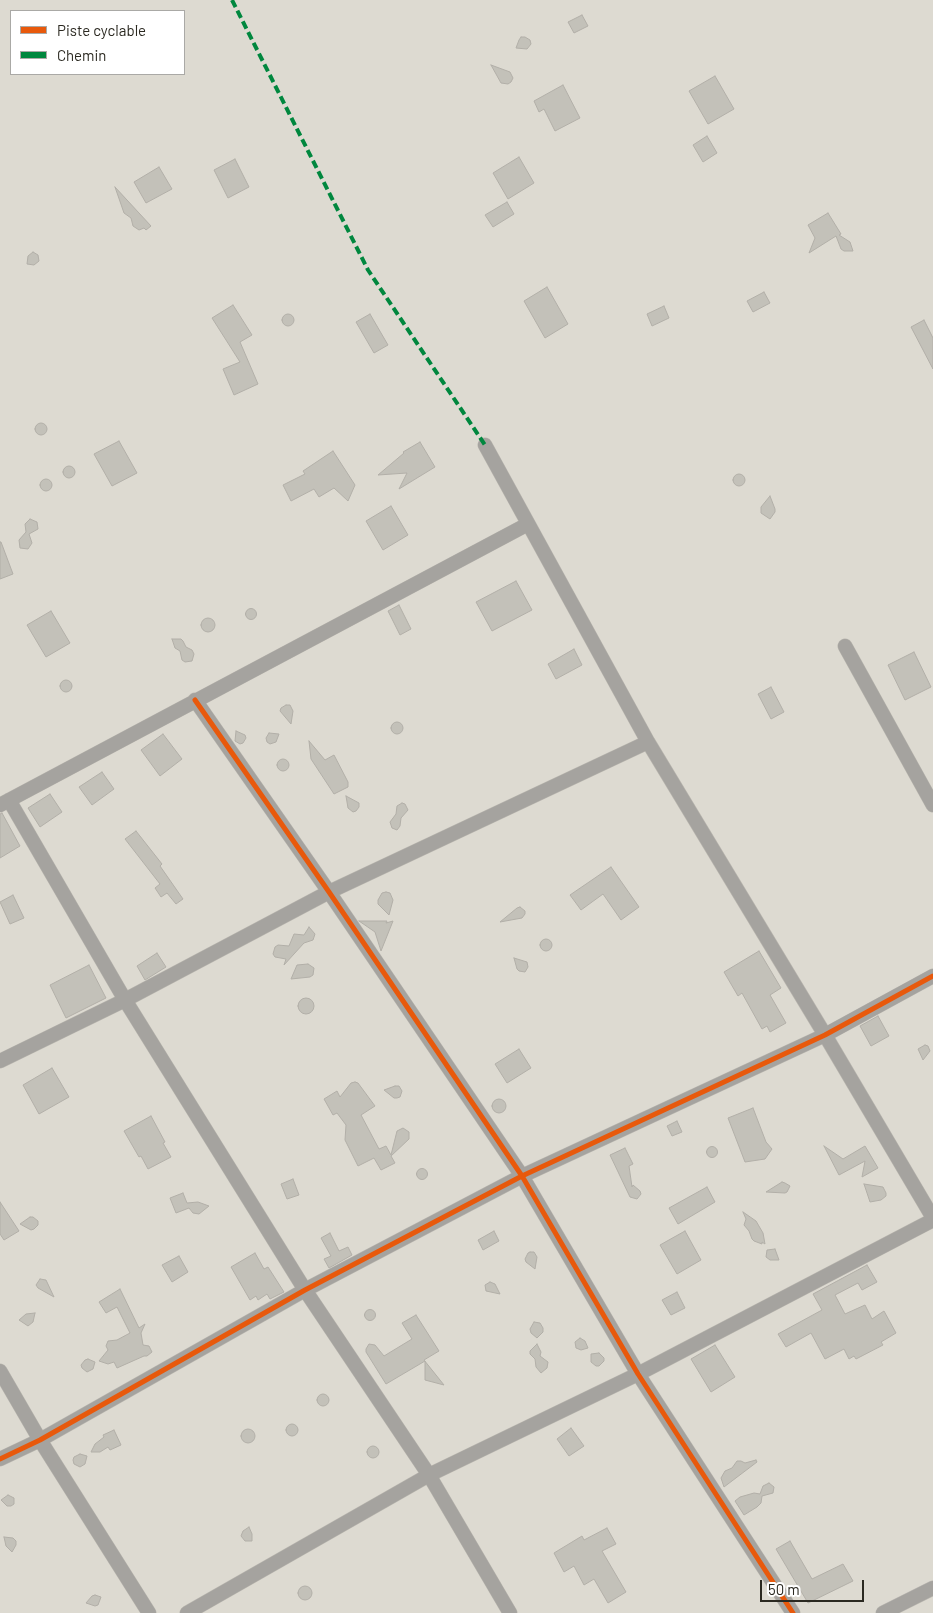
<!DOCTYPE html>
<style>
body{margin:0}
#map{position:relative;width:933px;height:1613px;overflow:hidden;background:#dddad1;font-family:Barlow,sans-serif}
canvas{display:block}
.legend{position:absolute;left:10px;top:10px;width:175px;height:65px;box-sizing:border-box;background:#fff;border:1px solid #aaa9a6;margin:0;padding:6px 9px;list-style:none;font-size:15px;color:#2b2921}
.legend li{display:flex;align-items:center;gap:10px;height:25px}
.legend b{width:25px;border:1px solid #aaa9a6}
.scale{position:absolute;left:760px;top:1580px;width:104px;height:22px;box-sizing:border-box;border:2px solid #2b2921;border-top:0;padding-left:6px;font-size:15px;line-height:18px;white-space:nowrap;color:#2b2921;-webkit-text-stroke:4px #fff;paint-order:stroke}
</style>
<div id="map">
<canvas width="933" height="1613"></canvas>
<ul class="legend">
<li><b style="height:6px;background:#e8590c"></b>Piste cyclable</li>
<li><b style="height:6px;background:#00873e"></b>Chemin</li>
</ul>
<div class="scale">50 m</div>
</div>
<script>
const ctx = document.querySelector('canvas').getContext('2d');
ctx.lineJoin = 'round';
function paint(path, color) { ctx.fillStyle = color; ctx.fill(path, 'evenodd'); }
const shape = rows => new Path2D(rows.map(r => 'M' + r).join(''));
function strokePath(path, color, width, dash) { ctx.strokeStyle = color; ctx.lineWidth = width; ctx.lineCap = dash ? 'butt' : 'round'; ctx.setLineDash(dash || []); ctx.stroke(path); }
const building = shape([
 [582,15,588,26,574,33,568,22,582,15],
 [521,37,525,37,530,40,531,44,527,49,516,48,519,40,521,37],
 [491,65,510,72,513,78,511,82,508,84,501,83,491,65],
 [715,76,734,109,708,124,689,91,715,76],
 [563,85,580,118,555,131,544,109,539,112,534,101,563,85],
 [707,136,717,153,703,162,693,145,707,136],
 [519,157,534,183,508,199,493,173,519,157],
 [235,159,249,187,228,198,214,170,235,159],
 [159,167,172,189,146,203,134,182,159,167],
 [115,187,151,226,146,230,144,228,139,230,133,226,131,218,124,213,115,187],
 [507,202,514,214,493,227,485,215,507,202],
 [828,213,841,234,839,235,850,242,853,251,844,251,841,249,836,236,809,253,815,238,808,225,828,213],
 [33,252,38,255,39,261,34,265,27,264,28,256,33,252],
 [547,287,568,324,545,338,524,301,547,287],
 [764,292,770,303,753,312,747,301,764,292],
 [233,305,252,335,240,342,258,384,234,395,223,369,240,362,212,318,233,305],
 [664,306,669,318,652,326,647,314,664,306],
 '282 320a6 6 0 1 1 12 0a6 6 0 1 1-12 0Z',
 [370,314,388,345,374,353,356,322,370,314],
 [924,320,933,338,933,369,911,327,924,320],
 '35 429a6 6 0 1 1 12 0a6 6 0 1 1-12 0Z',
 [119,441,137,473,112,486,94,454,119,441],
 [420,442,435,467,399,489,407,473,378,475,404,453,403,452,420,442],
 [333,451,355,485,348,501,334,488,319,497,314,489,291,501,283,485,305,474,303,471,333,451],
 '63 472a6 6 0 1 1 12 0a6 6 0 1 1-12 0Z',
 '733 480a6 6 0 1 1 12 0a6 6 0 1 1-12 0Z',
 '40 485a6 6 0 1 1 12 0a6 6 0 1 1-12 0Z',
 [770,496,775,509,775,512,770,519,761,513,761,507,770,496],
 [391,506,408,535,383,550,366,521,391,506],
 [30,519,37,522,38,529,29,534,32,543,28,549,20,548,19,540,26,532,25,524,30,519],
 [0,542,1,542,13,574,0,579,0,542],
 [516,581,532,610,492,631,476,602,516,581],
 [399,605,411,629,400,635,388,611,399,605],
 '245.5 614a5.5 5.5 0 1 1 11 0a5.5 5.5 0 1 1-11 0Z',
 [51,611,70,643,46,657,27,625,51,611],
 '201 625a7 7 0 1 1 14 0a7 7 0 1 1-14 0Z',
 [172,639,181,639,183,641,186,647,192,650,194,654,192,661,185,662,182,660,180,651,175,648,172,639],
 [574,649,582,665,556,679,548,664,574,649],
 [914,652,931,687,905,700,888,665,914,652],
 '60 686a6 6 0 1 1 12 0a6 6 0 1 1-12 0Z',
 [771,687,784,712,771,719,758,694,771,687],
 [286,705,290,705,293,711,291,724,280,711,281,708,286,705],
 '391 728a6 6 0 1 1 12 0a6 6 0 1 1-12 0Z',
 [236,731,245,735,246,738,243,743,240,744,235,741,236,731],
 [269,733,279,734,276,742,270,744,267,742,266,738,269,733],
 [163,734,182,759,160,776,141,750,163,734],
 [309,741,325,760,334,755,348,782,348,787,334,794,311,759,309,741],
 '277 765a6 6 0 1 1 12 0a6 6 0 1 1-12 0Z',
 [102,772,114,789,92,805,79,787,102,772],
 [50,794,62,812,40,827,28,808,50,794],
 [346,796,359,803,359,807,356,811,353,812,348,808,346,796],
 [402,803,405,804,408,810,401,818,400,826,397,830,392,828,390,822,396,814,397,806,402,803],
 [2,813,20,846,0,858,0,814,2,813],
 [136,831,162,864,160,866,183,899,176,904,167,893,161,897,155,888,160,884,125,839,136,831],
 [611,867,639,907,621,920,603,894,581,910,570,895,611,867],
 [386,892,390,893,393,900,389,915,378,904,378,900,382,893,386,892],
 [13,895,24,918,10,924,0,902,13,895],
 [520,907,525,911,525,914,522,918,500,922,517,908,520,907],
 [359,921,387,921,386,923,393,921,381,951,375,932,359,921],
 [309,927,315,934,313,940,304,943,284,965,286,959,275,957,273,954,275,947,278,945,289,946,294,934,304,935,309,927],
 '540 945a6 6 0 1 1 12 0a6 6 0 1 1-12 0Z',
 [759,951,781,988,770,995,786,1023,770,1032,767,1026,762,1029,742,993,738,996,724,972,759,951],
 [157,953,166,967,145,980,137,966,157,953],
 [514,958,527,962,528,967,525,972,519,971,517,969,514,958],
 [308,964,314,968,313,975,310,977,291,979,297,965,308,964],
 [89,965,106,998,66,1018,50,985,89,965],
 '298 1006a8 8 0 1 1 16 0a8 8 0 1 1-16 0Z',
 [878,1016,889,1036,871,1046,860,1026,878,1016],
 [925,1045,928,1046,930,1051,923,1060,918,1049,925,1045],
 [519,1049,531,1068,507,1083,495,1064,519,1049],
 [52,1068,69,1097,39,1114,23,1085,52,1068],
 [355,1082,358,1083,375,1106,361,1115,379,1149,386,1146,391,1155,397,1131,403,1128,409,1132,409,1139,391,1156,395,1163,381,1170,374,1158,358,1166,345,1140,346,1125,337,1113,333,1115,324,1099,337,1091,340,1097,351,1083,355,1082],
 [395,1086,399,1086,402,1091,400,1097,397,1098,394,1098,384,1090,395,1086],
 '492 1106a7 7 0 1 1 14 0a7 7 0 1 1-14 0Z',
 [753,1108,766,1142,772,1149,765,1159,745,1162,728,1118,753,1108],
 [151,1116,165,1142,163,1143,171,1157,148,1169,141,1156,139,1157,124,1131,151,1116],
 [677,1121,682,1132,672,1136,667,1126,677,1121],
 [824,1146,843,1159,865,1146,878,1168,862,1177,865,1161,839,1175,824,1146],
 '706.5 1152a5.5 5.5 0 1 1 11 0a5.5 5.5 0 1 1-11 0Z',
 [625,1148,633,1164,629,1166,632,1187,633,1185,640,1191,641,1194,637,1199,630,1197,610,1155,625,1148],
 '416.5 1174a5.5 5.5 0 1 1 11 0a5.5 5.5 0 1 1-11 0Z',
 [293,1179,299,1195,287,1199,281,1184,293,1179],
 [782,1182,785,1183,790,1186,787,1192,785,1193,766,1192,782,1182],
 [864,1184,883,1187,886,1193,886,1196,881,1200,870,1202,864,1184],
 [707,1187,715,1202,678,1224,669,1208,707,1187],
 [183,1193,187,1203,198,1202,209,1206,199,1214,193,1213,189,1208,176,1213,170,1198,183,1193],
 [0,1202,19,1231,4,1240,0,1234,0,1202],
 [743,1212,756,1221,763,1233,765,1244,762,1242,762,1244,754,1241,752,1239,749,1231,744,1225,746,1219,743,1212],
 [30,1217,33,1217,38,1221,38,1225,34,1229,31,1230,20,1224,30,1217],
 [494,1231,499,1241,483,1250,478,1240,494,1231],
 [685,1231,701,1260,677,1274,660,1245,685,1231],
 [330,1233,339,1251,348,1247,352,1255,329,1268,324,1259,331,1256,321,1238,330,1233],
 [775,1249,779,1260,770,1260,766,1257,767,1250,775,1249],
 [530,1252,534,1252,537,1257,535,1269,526,1262,525,1259,528,1253,530,1252],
 [255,1253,264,1269,268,1267,284,1292,270,1299,267,1294,258,1300,256,1296,250,1300,231,1267,255,1253],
 [179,1256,188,1272,172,1282,162,1265,179,1256],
 [867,1265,877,1282,862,1290,858,1283,835,1295,845,1314,865,1305,872,1319,884,1311,896,1333,881,1342,883,1345,856,1359,854,1356,849,1359,844,1349,825,1359,811,1333,786,1347,778,1334,822,1310,813,1294,867,1265],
 [40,1279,46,1280,54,1297,38,1288,36,1285,40,1279],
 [490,1282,495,1284,500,1294,486,1291,485,1285,490,1282],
 [120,1289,139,1328,145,1324,141,1333,143,1345,149,1346,152,1352,147,1356,144,1356,117,1368,114,1362,108,1364,99,1361,108,1350,106,1346,108,1341,117,1340,130,1333,117,1307,106,1313,99,1302,120,1289],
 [677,1292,685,1308,671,1315,662,1300,677,1292],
 '364.5 1315a5.5 5.5 0 1 1 11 0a5.5 5.5 0 1 1-11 0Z',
 [35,1313,33,1322,28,1326,19,1320,26,1314,35,1313],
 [416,1315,439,1351,424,1360,444,1385,425,1380,425,1361,386,1384,366,1352,366,1349,369,1344,375,1345,384,1356,412,1339,402,1323,416,1315],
 [534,1322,540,1323,543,1328,543,1332,537,1338,531,1333,530,1329,534,1322],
 [580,1338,585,1341,588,1348,581,1350,576,1348,575,1342,580,1338],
 [537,1344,541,1352,540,1356,548,1362,547,1368,541,1373,536,1367,535,1359,530,1354,530,1351,537,1344],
 [715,1345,735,1377,711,1392,691,1359,715,1345],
 [599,1353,604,1358,604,1361,599,1366,596,1366,591,1362,591,1354,599,1353],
 [88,1359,95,1362,93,1369,87,1372,82,1368,81,1365,85,1360,88,1359],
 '317 1400a6 6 0 1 1 12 0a6 6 0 1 1-12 0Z',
 '286 1430a6 6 0 1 1 12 0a6 6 0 1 1-12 0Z',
 [571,1428,584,1446,569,1456,557,1439,571,1428],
 '241 1436a7 7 0 1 1 14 0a7 7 0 1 1-14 0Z',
 [114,1430,121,1445,110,1450,108,1447,100,1452,91,1452,95,1444,104,1437,103,1435,114,1430],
 '367 1452a6 6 0 1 1 12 0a6 6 0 1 1-12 0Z',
 [80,1454,87,1456,85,1464,80,1467,74,1464,73,1460,74,1457,80,1454],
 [756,1460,757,1462,724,1487,721,1478,725,1471,732,1468,737,1461,741,1461,745,1463,756,1460],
 [769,1483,774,1487,773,1493,762,1496,761,1503,757,1507,744,1515,735,1501,740,1497,754,1493,760,1494,763,1486,769,1483],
 [8,1495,14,1498,14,1504,11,1506,7,1506,1,1500,8,1495],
 [249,1527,252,1534,252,1541,245,1541,241,1536,243,1531,249,1527],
 [607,1528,616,1544,602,1551,626,1592,608,1603,594,1579,584,1585,574,1566,564,1572,554,1553,582,1536,584,1540,607,1528],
 [4,1537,13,1538,16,1541,16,1545,12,1552,6,1546,4,1537],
 [790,1541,812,1579,843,1564,853,1581,808,1603,776,1549,790,1541],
 '298 1593a7 7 0 1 1 14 0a7 7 0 1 1-14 0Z',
 [95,1595,101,1597,98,1605,95,1606,86,1603,92,1596,95,1595]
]);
const minor = shape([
 [485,445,648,742,825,1035,933,1218],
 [845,646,933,805],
 [195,700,329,892,522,1176,638,1374,793,1613],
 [9,800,125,1000,305,1290,429,1475,510,1613],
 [0,805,528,524],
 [0,1061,125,1000,329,892,648,742],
 [0,1371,40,1440,149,1613],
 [0,1459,40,1440,305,1290,522,1176,825,1035,933,976],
 [187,1613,429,1475,638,1374,933,1220],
 [883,1613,933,1588]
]);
const quiet = shape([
 [232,0,368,270,485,445]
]);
const cycleway = shape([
 [195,700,329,892,522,1176,638,1374,793,1613],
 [0,1459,40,1440,305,1290,522,1176,825,1035,933,976]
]);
paint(building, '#c3c1b9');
strokePath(building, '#b2afa8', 1);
strokePath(minor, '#b9b6af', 15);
strokePath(minor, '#a5a39f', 14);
strokePath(quiet, '#00873e', 4, [8, 4]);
strokePath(cycleway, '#e8590c', 5);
</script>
